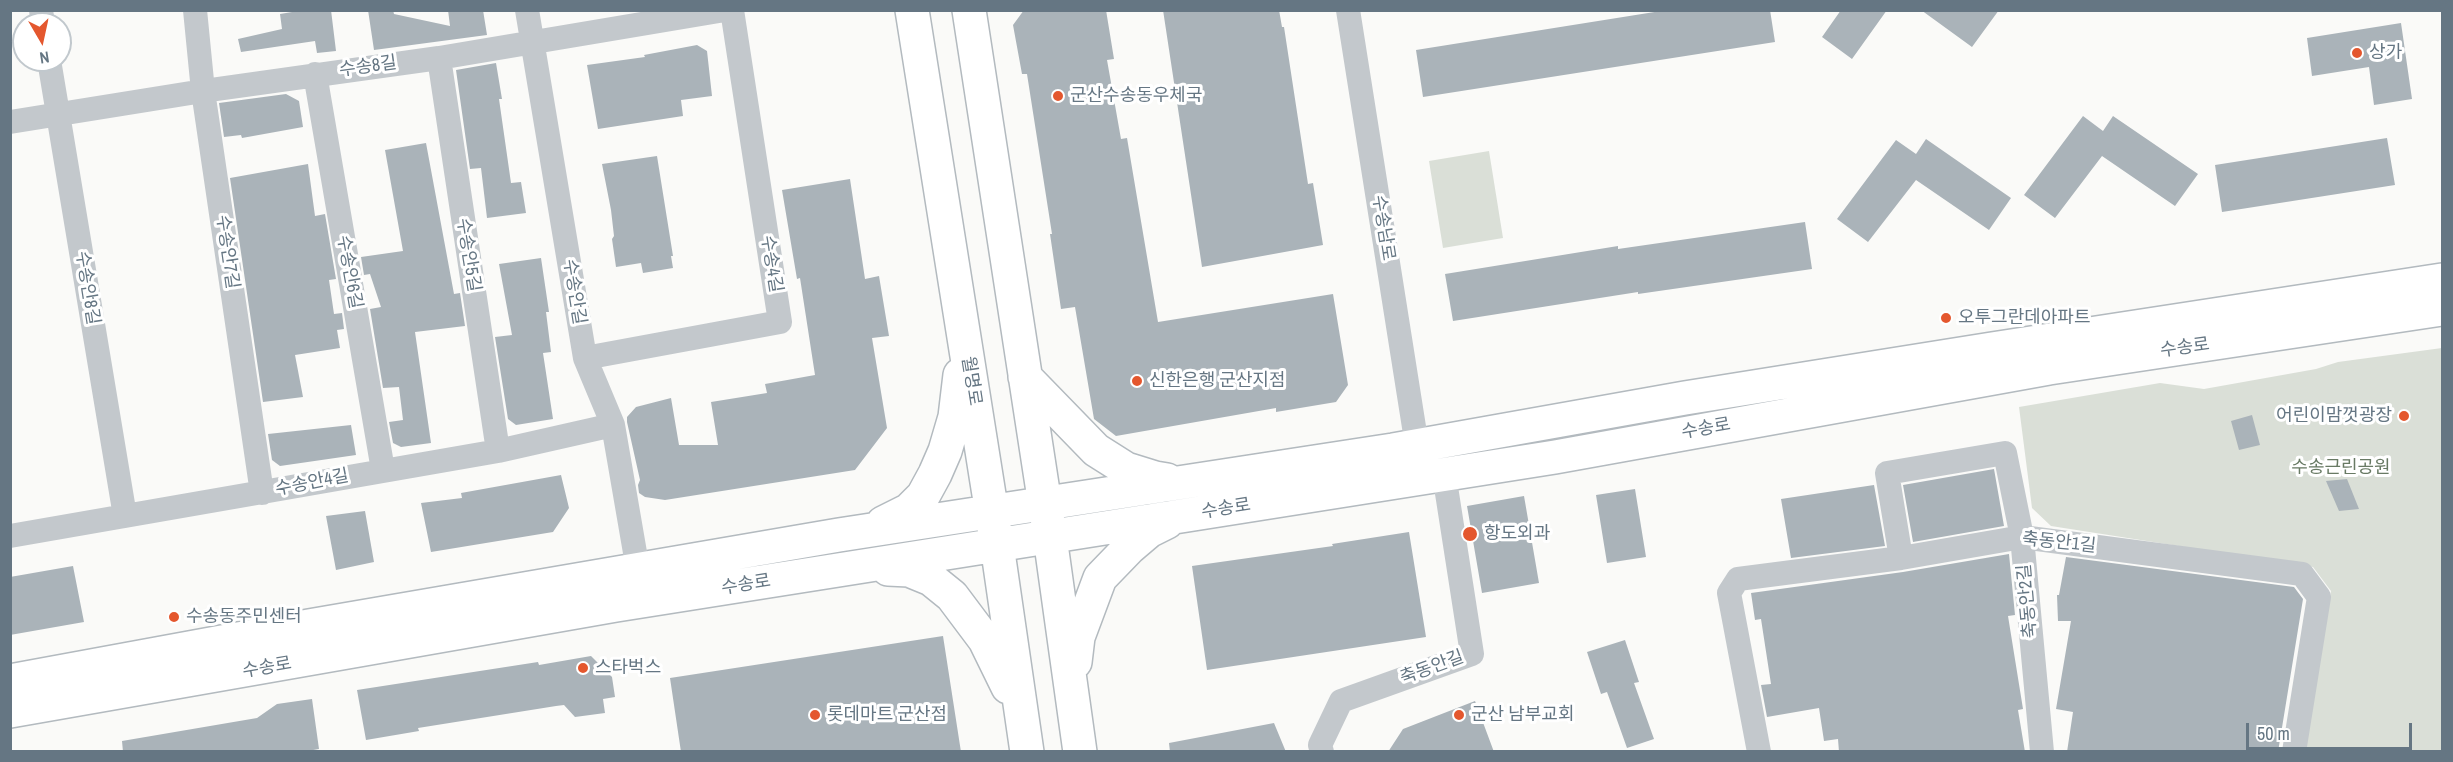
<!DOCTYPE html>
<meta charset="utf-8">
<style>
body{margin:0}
#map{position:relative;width:2453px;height:762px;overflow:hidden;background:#fafaf8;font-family:"Archivo Narrow",sans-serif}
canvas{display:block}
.frame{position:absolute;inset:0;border:12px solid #657683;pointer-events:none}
.north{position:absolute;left:12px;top:12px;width:60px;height:60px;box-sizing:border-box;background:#fff;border:2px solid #c1c8cd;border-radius:50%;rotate:171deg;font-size:16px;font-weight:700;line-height:24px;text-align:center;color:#657683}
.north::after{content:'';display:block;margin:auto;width:21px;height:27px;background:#e4572e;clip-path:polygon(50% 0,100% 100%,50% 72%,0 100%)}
.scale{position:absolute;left:2246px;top:723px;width:166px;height:27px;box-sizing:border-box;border:3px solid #657683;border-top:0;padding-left:8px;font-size:18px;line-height:21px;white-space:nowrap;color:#657683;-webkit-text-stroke:4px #fff;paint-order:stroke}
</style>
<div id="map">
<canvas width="2453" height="762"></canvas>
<div class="frame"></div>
<div class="north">N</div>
<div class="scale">50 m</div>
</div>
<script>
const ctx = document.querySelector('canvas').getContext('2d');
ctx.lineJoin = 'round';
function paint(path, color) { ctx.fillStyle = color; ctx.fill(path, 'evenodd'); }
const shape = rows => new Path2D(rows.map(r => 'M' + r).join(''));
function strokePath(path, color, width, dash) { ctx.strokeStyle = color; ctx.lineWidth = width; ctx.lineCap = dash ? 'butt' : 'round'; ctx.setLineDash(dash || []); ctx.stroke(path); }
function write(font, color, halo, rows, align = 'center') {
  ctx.font = font + ' "Archivo Narrow","Noto Sans KR",sans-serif'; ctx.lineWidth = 6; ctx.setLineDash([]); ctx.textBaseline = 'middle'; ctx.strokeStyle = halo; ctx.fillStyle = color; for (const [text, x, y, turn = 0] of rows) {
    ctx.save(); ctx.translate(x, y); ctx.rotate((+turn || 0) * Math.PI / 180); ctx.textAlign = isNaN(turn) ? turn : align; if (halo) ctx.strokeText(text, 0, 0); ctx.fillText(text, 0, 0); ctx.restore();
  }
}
const green = shape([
 [1489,151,1503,238,1443,248,1429,161],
 [2442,348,2442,751,2305,751,2331,591,2313,567,2051,526,2032,508,2019,407,2160,383,2204,389,2316,369,2338,362]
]);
const building = shape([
 [304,10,331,10,336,51,317,53,315,41,241,52,238,39,282,29,280,14],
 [368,10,393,10,394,14,450,26,448,10,483,10,487,35,374,50],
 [1024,10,1106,10,1114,59,1107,60,1121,139,1127,138,1158,322,1333,294,1348,385,1336,402,1276,412,1276,408,1116,436,1094,419,1075,307,1061,309,1050,234,1052,234,1027,74,1022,74,1013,25],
 [1163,10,1279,10,1282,27,1284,27,1308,184,1313,183,1323,245,1202,267],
 [1667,10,1770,10,1775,42,1423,97,1416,50],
 [1841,10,1887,10,1852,59,1822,37],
 [1921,10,1999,10,1972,47],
 [2401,23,2412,99,2374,105,2369,67,2312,76,2307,38],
 [697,45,707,51,712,96,681,100,683,116,598,129,587,65,645,57,644,55],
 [496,63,502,99,499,99,511,183,521,182,526,213,487,218,481,168,470,169,456,70],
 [286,94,299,101,303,127,242,138,241,135,224,137,219,103],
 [2083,116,2103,131,2113,116,2198,174,2175,206,2102,156,2055,218,2024,195],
 [2387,138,2395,185,2222,212,2215,165],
 [1926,139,2011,198,1989,230,1916,180,1868,242,1837,219,1896,140,1916,154],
 [426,143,454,294,460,293,465,326,415,332,431,443,401,447,393,443,389,422,403,420,399,387,383,388,370,309,381,307,370,274,364,275,361,257,403,251,385,150],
 [657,156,673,256,671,256,673,268,643,273,641,263,616,267,612,239,614,236,611,210,602,164],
 [308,164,315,216,325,214,336,279,329,280,334,314,342,313,344,329,337,330,340,348,295,355,303,397,263,402,230,178],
 [850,179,865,279,879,276,889,336,872,338,887,428,855,470,665,500,645,497,639,493,638,485,640,480,627,422,627,417,636,407,671,398,679,445,718,445,711,402,767,393,765,384,815,375,800,278,797,279,782,190],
 [1805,222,1812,269,1638,294,1638,292,1453,321,1445,274,1618,246,1618,249],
 [541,258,549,312,546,312,551,352,543,353,553,419,516,425,508,419,495,337,512,335,499,264],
 [2252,415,2260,445,2239,450,2231,421],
 [351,425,356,455,280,466,272,460,268,434],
 [1994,469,2004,526,1913,542,1903,485],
 [561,475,569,508,553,532,431,552,421,503,462,498,461,493],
 [2347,479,2359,509,2339,511,2326,481],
 [1874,485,1885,546,1791,558,1781,499],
 [1635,489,1646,557,1607,563,1596,495],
 [1524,496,1539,583,1482,593,1467,506],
 [365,511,374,562,336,570,326,516],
 [1409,532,1426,637,1207,670,1192,566,1333,546,1332,544],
 [2009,554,2015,615,2008,616,2023,709,2018,710,2025,752,1839,752,1838,739,1824,741,1819,708,1767,717,1761,685,1771,684,1761,619,1755,620,1751,593,1903,572],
 [2066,557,2294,587,2303,599,2278,752,2067,752,2073,712,2056,709,2071,621,2058,621,2057,595,2059,595],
 [73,566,84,622,10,635,10,577],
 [943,636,961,752,681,752,670,678],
 [1625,640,1639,682,1634,683,1654,739,1627,748,1607,692,1601,694,1587,652],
 [591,656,612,677,615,697,603,699,605,713,575,717,564,705,556,706,418,728,419,731,366,740,357,690,538,662,539,665],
 [312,699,319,749,302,752,123,752,122,741,257,718,277,704],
 [1475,701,1494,752,1388,752,1403,729],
 [1274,723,1286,752,1170,752,1169,743]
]);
const street = shape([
 [41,10,43,24],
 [195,10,203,91,262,493],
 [527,10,585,358,613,425,638,570],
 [1348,10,1417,446],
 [439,58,498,451],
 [49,60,125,516],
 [315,74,383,470],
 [10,122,203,91,439,58,725,10],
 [585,358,780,322,732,10],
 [10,536,498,451,613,425],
 [1901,558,1887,473,2005,453,2022,537,2042,752],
 [1322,752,1320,745,1341,701,1472,654,1444,474],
 [1759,752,1729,593,1738,579,1901,558,2022,537,2302,574,2319,597,2294,752]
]);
const secondary = shape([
 [912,10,997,545,1027,752],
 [969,10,1050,537,1080,752],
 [1025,377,1096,450,1126,469,1155,478,1167,480],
 [883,523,909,510,923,496,935,474,945,451,955,417,960,375],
 [888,569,909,570,931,579,952,596,985,640,1008,687],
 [1075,662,1078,637,1100,578,1129,548,1149,531,1167,522],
 [10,681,309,626,839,535,1393,450,1685,398,1992,349,2442,280],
 [10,711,616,605,1555,457,2049,368,2442,309]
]);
const markers = [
 [2357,53,6,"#e4572e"],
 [1058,96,6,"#e4572e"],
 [1946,318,6,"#e4572e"],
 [1137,381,6,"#e4572e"],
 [2404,416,6,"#e4572e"],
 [1470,534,8,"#e4572e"],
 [174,617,6,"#e4572e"],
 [583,668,6,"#e4572e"],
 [815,715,6,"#e4572e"],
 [1459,715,6,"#e4572e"]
];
const poiNames = [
 ["상가",2369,53],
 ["군산수송동우체국",1070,96],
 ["오투그란데아파트",1958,318],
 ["신한은행 군산지점",1149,381],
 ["어린이맘껏광장",2392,416,"right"],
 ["항도외과",1484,534],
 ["수송동주민센터",186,617],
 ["스타벅스",595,668],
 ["롯데마트 군산점",827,715],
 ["군산 남부교회",1471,715]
];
const streetNames = [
 ["수송8길",368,67,-8],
 ["수송남로",1383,228,81],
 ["수송안7길",227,252,82],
 ["수송안5길",468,255,81],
 ["수송4길",771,264,81],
 ["수송안6길",349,272,80],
 ["수송안8길",87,288,81],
 ["수송안길",574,292,81],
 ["수송로",2185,348,-8],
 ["월명로",971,381,81],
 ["수송로",1706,429,-10],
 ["수송안4길",312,483,-11],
 ["수송로",1226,509,-9],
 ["축동안1길",2059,543,6],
 ["수송로",746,585,-9],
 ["축동안2길",2028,601,-95],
 ["수송로",267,668,-10],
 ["축동안길",1432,668,-20]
];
const parkNames = [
 ["수송근린공원",2341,468]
];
paint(green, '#dadfd7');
paint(building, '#aab3b9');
strokePath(secondary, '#b3babf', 36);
strokePath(street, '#c3c8cc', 24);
strokePath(secondary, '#fff', 33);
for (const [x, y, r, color] of markers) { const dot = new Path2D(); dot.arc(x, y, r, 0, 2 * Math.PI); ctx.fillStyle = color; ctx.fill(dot); strokePath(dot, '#fff', 2); }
write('18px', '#657683', '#fff', poiNames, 'left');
write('18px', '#657683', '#fff', streetNames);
write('18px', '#687a64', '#fff', parkNames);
</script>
